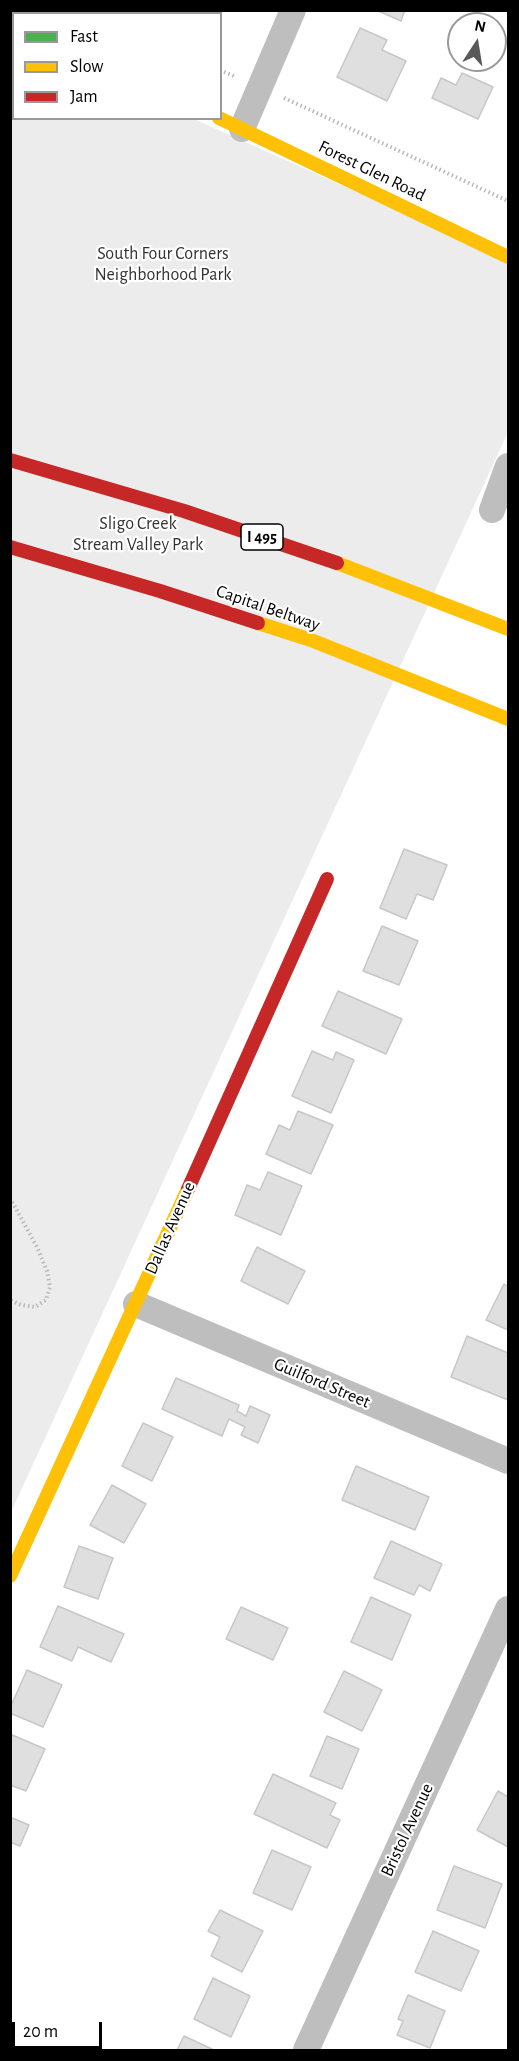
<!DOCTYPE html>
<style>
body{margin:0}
#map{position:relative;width:519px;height:2061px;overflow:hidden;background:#fff;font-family:"Alegreya Sans",sans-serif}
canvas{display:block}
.frame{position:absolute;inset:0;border:12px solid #000;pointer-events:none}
.legend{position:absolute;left:12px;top:12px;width:210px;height:108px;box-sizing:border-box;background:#fff;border:2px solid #999;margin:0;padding:8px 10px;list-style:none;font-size:18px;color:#000}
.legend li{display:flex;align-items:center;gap:12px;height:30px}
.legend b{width:30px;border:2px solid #999}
.north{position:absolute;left:447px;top:12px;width:60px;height:60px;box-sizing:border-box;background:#fff;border:2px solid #999;border-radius:50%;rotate:12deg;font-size:16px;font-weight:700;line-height:24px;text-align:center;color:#000}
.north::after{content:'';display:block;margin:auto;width:21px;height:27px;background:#595959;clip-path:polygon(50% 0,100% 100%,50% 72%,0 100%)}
.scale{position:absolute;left:12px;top:2022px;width:90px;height:27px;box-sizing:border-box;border:3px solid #000;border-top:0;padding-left:8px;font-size:18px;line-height:21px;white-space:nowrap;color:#000;-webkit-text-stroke:4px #fff;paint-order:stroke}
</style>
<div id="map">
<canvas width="519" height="2061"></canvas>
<div class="frame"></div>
<ul class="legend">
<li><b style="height:8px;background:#4caf50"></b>Fast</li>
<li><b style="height:8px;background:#ffc107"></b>Slow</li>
<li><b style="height:8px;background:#c62828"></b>Jam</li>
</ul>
<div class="north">N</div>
<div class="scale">20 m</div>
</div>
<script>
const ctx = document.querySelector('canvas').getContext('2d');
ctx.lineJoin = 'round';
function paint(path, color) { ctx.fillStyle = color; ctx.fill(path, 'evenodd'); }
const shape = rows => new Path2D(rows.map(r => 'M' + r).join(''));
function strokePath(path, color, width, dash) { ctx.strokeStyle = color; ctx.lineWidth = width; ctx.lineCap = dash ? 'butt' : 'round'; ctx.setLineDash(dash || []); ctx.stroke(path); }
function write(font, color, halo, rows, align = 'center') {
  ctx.font = font + ' "Alegreya Sans",sans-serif'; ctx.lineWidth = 4.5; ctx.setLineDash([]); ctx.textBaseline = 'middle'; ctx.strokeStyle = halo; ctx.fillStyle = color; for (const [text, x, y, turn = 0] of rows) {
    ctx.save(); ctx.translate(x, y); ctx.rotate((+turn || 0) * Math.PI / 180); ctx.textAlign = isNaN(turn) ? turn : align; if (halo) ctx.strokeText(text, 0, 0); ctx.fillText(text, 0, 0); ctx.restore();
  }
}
const green = shape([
 [13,108,14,118,194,119,508,260,508,432,11,1512,11,115]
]);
const building = shape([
 [376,10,405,10,401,21,376,10],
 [360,28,387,40,382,50,406,61,387,101,337,77,360,28],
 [462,73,493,87,478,119,432,98,441,78,456,85,462,73],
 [404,849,447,865,433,900,417,894,406,919,380,908,404,849],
 [382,926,418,941,399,985,363,971,382,926],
 [338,991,402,1019,386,1054,322,1026,338,991],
 [312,1051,333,1060,336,1052,354,1060,331,1113,292,1096,312,1051],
 [298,1111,333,1125,311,1174,266,1154,279,1125,290,1130,298,1111],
 [268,1172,302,1186,281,1235,235,1215,247,1185,260,1190,268,1172],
 [257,1247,305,1271,288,1304,241,1281,257,1247],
 [504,1284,508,1287,508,1330,486,1320,504,1284],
 [467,1336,508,1353,508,1400,451,1377,467,1336],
 [176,1378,239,1405,237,1411,246,1416,250,1406,270,1415,258,1443,241,1435,245,1427,229,1419,222,1436,162,1409,176,1378],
 [143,1423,173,1437,152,1481,122,1466,143,1423],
 [356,1466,429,1497,415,1530,342,1500,356,1466],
 [112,1485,146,1504,124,1543,90,1525,112,1485],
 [391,1541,442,1564,430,1591,419,1585,414,1595,374,1578,391,1541],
 [79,1546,113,1558,98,1599,64,1587,79,1546],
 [371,1597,411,1615,392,1660,351,1642,371,1597],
 [58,1606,124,1634,111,1662,78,1647,72,1661,40,1647,58,1606],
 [241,1607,288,1628,273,1660,226,1639,241,1607],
 [27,1670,62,1685,43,1727,10,1713,10,1708,27,1670],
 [344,1671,382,1690,362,1731,324,1712,344,1671],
 [10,1734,45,1749,26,1791,10,1785,10,1734],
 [327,1736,359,1749,342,1789,310,1776,327,1736],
 [273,1774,336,1803,330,1815,340,1820,327,1848,254,1814,273,1774],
 [498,1791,508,1797,508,1847,477,1830,498,1791],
 [10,1817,29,1825,20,1846,10,1842,10,1817],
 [272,1850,311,1867,292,1910,253,1893,272,1850],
 [454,1866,502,1884,485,1928,437,1910,454,1866],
 [220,1910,263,1931,242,1972,211,1956,220,1937,208,1931,220,1910],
 [433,1931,479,1951,461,1991,415,1972,433,1931],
 [213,1978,250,1996,231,2037,194,2019,213,1978],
 [408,1995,445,2011,430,2048,397,2035,403,2021,398,2019,408,1995],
 [184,2036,214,2050,177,2050,184,2036]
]);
const path = shape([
 [91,10,97,14],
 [220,70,236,77],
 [284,98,508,201],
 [10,1198,37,1247,47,1271,50,1287,46,1300,35,1307,21,1305,10,1300]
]);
const street = shape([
 [242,129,293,10],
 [492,510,508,466],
 [136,1304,508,1461],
 [306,2050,508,1609]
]);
const fast = shape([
 [10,19,14,21]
]);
const slow = shape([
 [219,118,508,257],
 [337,563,508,629],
 [258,623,311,640,508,719],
 [10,1576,188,1189]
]);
const jam = shape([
 [10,460,184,511,337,563],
 [10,547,160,591,258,623],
 [188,1189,327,879]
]);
const shields = [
 [262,537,42]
];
const shieldNames = [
 ["I 495",262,537]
];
const streetNames = [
 ["Forest Glen Road",372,171,26],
 ["Capital Beltway",268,608,19],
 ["Dallas Avenue",170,1228,-66],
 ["Guilford Street",322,1383,23],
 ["Bristol Avenue",407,1830,-65]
];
const parkNames = [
 ["South Four Corners",163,254],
 ["Neighborhood Park",163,275],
 ["Sligo Creek",138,524],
 ["Stream Valley Park",138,545]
];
paint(green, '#ececec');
paint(building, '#dfdfdf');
strokePath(building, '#c7c7c7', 1.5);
strokePath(path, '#b9b9b9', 4, [1.5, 3]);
strokePath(street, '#bebebe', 26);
strokePath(fast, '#4caf50', 14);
strokePath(slow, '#ffc107', 14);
strokePath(jam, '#c62828', 14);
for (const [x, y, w] of shields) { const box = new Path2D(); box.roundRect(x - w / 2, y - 13, w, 26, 4.5); ctx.fillStyle = '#fff'; ctx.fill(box); strokePath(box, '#000', 1.5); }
write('bold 16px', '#000', null, shieldNames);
write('18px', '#000', '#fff', streetNames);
write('18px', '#333', '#fff', parkNames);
</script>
